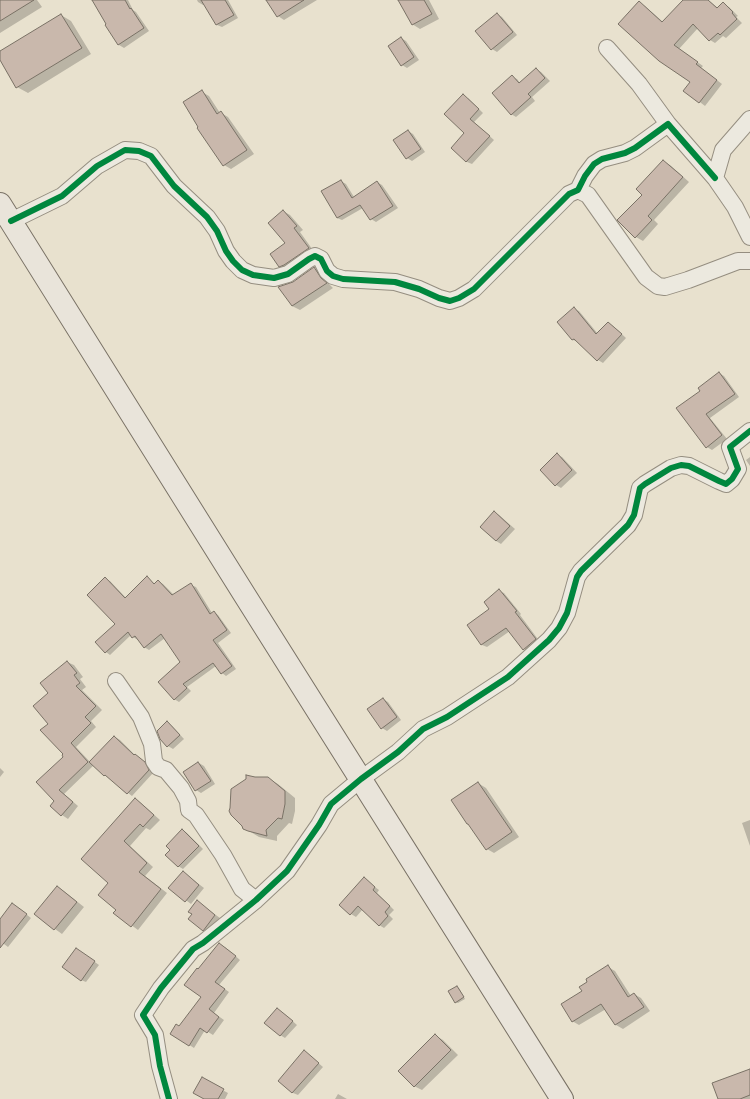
<!DOCTYPE html>
<style>
body{margin:0}
canvas{display:block;background:#e8e1ce}
</style>
<canvas width="750" height="1099"></canvas>
<script>
const ctx = document.querySelector('canvas').getContext('2d');
ctx.lineJoin = 'round';
function paint(path, color) { ctx.fillStyle = color; ctx.fill(path, 'evenodd'); }
const shape = rows => new Path2D(rows.map(r => 'M' + r).join(''));
function strokePath(path, color, width, dash) { ctx.strokeStyle = color; ctx.lineWidth = width; ctx.lineCap = dash ? 'butt' : 'round'; ctx.setLineDash(dash || []); ctx.stroke(path); }
const shadow = shape([
 [0,0,37,0,42,7,0,33],
 [94,0,128,0,133,10,136,12,149,31,124,48,119,45,106,25,107,25],
 [197,0,228,0,238,18,222,27,217,25,205,4,203,5,198,2],
 [267,0,317,0,284,20,278,16],
 [399,0,429,0,439,19,420,29,412,24],
 [684,0,708,0,718,8,723,4,729,7,738,16,736,17,742,23,726,38,723,36,715,43,710,40,698,28,679,49,703,66,701,68,722,84,705,106,684,90,691,82,639,3,645,6,663,22],
 [497,14,502,17,517,35,497,52,492,49],
 [61,15,71,21,91,54,28,93,17,87,0,58,0,52],
 [401,38,406,41,419,60,407,68,402,65],
 [536,69,541,72,550,81,532,97,535,101,516,117,511,114,512,77,517,79,520,83],
 [202,92,209,96,220,113,221,113,228,117,254,154,231,169,224,165],
 [468,98,483,113,474,122,494,140,472,164,467,162,452,148,466,133],
 [408,131,413,134,425,152,412,161,407,158],
 [663,161,670,165,689,182,654,220,658,224,643,241,636,237,643,195],
 [341,181,346,184,354,197,377,182,382,185,398,208,376,222,371,219,363,208,342,220,337,218],
 [283,211,290,215,303,230,300,232,315,253,286,270,279,266,287,243],
 [314,268,322,273,326,281,333,288,300,310,292,306,294,283],
 [574,309,579,311,598,334,608,323,613,326,626,338,603,363,598,360,578,342,573,340,558,322],
 [719,373,724,376,739,397,710,418,727,439,712,450,707,447,701,391],
 [557,455,562,457,577,473,561,488,556,485],
 [750,457,750,466,746,460],
 [495,513,499,515,515,529,501,544,496,541,481,527],
 [147,578,155,584,158,581,163,584,174,595,191,585,196,587,212,613,214,612,218,615,231,633,218,643,236,669,226,676,222,673,216,666,187,687,191,691,179,702,174,699,181,662,165,638,149,650,144,647,138,639,138,640,133,637,131,635,110,655,106,652,117,624,105,579,110,581,126,598],
 [499,591,504,593,521,614,520,615,540,642,529,652,524,649,510,631,487,647,482,645,468,625,491,609],
 [67,662,74,665,83,677,80,679,86,687,82,690,102,710,91,721,96,727,76,747,91,763,115,737,120,740,135,755,140,758,149,766,153,773,132,796,105,775,94,765,64,794,78,806,68,819,62,815,51,806,56,801,65,757,49,724,50,693],
 [383,699,388,702,401,720,387,731,382,728],
 [167,723,172,726,184,739,173,749,168,746],
 [199,763,204,766,215,784,201,793,196,790],
 [0,768,4,772,0,777],
 [255,778,267,778,278,784,295,798,295,811,292,824,289,823,277,836,277,841,259,837,244,828],
 [478,783,486,788,519,837,494,853,487,849],
 [135,799,141,803,160,820,150,830,146,828,130,846,153,867,145,876,167,893,138,930,115,913,117,910,109,883],
 [750,820,750,846,742,823],
 [183,830,187,833,203,849,183,869,178,866],
 [183,872,204,888,191,904,170,888],
 [364,879,379,890,377,893,394,910,389,915,393,919,384,928,379,925,363,909,356,917,351,914],
 [58,887,65,892,84,907,62,934,55,929],
 [202,905,220,918,209,933,204,930],
 [17,907,31,918,8,947,0,941,0,920],
 [225,947,240,960,219,985,229,992,214,1013,224,1020,213,1035,205,1030,194,1048,171,1033,179,1027,202,997,198,970],
 [81,952,99,965,86,982,81,980],
 [608,967,615,971,631,996,634,994,641,998,650,1011,623,1029,616,1025,606,1009,579,1025,572,1021],
 [457,987,459,988,465,999,458,1003,455,1002],
 [277,1009,282,1012,297,1025,285,1038,280,1035],
 [435,1035,443,1040,458,1055,422,1090,414,1086],
 [309,1055,323,1067,298,1095,293,1093,279,1081],
 [750,1070,750,1099,719,1099],
 [202,1079,228,1093,225,1099,206,1099],
 [338,1094,347,1099,335,1099]
]);
const building = shape([
 [0,0,34,0,0,21,0,0],
 [92,0,125,0,130,9,131,8,144,28,118,45,105,25,106,24,92,0],
 [201,0,225,0,234,15,216,25,201,0],
 [266,0,304,0,277,17,266,0],
 [398,0,424,0,432,14,412,25,398,0],
 [683,0,708,0,717,8,723,2,733,12,732,13,737,19,720,35,718,33,709,41,693,24,674,45,698,62,696,64,717,80,699,103,683,91,690,82,659,61,618,24,639,1,662,22,683,0],
 [497,13,513,32,491,50,475,31,497,13],
 [61,14,82,48,16,88,0,60,0,51,61,14],
 [401,37,414,57,401,66,388,46,401,37],
 [536,68,545,78,528,94,531,97,511,115,492,93,512,75,519,83,536,68],
 [202,90,217,114,221,111,247,150,223,166,197,128,198,127,183,102,202,90],
 [463,94,479,109,470,119,490,136,466,162,451,148,464,133,444,114,463,94],
 [408,130,421,149,406,159,393,140,408,130],
 [663,160,683,177,648,216,652,220,635,238,617,220,642,195,636,189,663,160],
 [341,180,352,198,377,181,393,206,370,220,360,205,337,218,321,191,341,180],
 [283,210,297,226,294,228,309,248,284,265,279,267,270,254,285,243,268,223,283,210],
 [314,267,321,278,327,283,292,306,278,287,293,282,314,267],
 [574,307,596,334,608,322,622,334,597,361,574,339,572,340,557,322,574,307],
 [719,372,735,394,706,414,722,435,706,448,676,408,700,391,698,388,719,372],
 [557,453,572,470,555,486,540,470,557,453],
 [494,511,510,526,496,541,480,527,494,511],
 [147,576,154,584,158,580,172,595,191,583,210,614,214,611,227,630,213,640,232,666,221,674,213,663,183,684,187,688,174,700,158,682,180,662,161,634,144,648,135,636,132,638,128,632,105,653,95,642,115,624,87,595,105,577,125,598,147,576],
 [499,589,517,611,515,612,536,639,523,650,506,628,481,645,467,625,489,609,484,602,499,589],
 [67,661,77,673,74,675,80,683,76,686,96,706,85,717,91,723,71,743,88,762,59,790,73,802,61,816,50,806,54,801,36,782,63,757,62,755,63,754,40,730,48,724,33,706,48,693,40,683,67,661],
 [383,698,397,717,381,729,367,709,383,698],
 [167,721,180,735,167,747,160,739,157,731,167,721],
 [114,736,134,755,135,754,145,762,149,770,127,794,105,775,104,776,89,762,114,736],
 [198,762,211,781,195,791,183,772,198,762],
 [246,775,255,777,268,777,285,791,285,804,282,819,278,818,266,830,267,836,248,831,243,829,242,826,231,815,229,811,230,808,231,789,246,779,246,775],
 [478,782,512,832,486,850,468,824,467,824,451,800,478,782],
 [135,798,154,815,143,827,140,824,124,841,147,863,139,872,161,889,131,927,113,913,116,910,98,895,108,883,81,859,135,798],
 [182,829,199,846,178,867,165,855,170,850,166,846,182,829],
 [183,871,199,885,185,902,168,888,183,871],
 [364,877,375,887,373,890,390,906,385,912,388,916,379,926,358,906,350,915,339,905,364,877],
 [57,886,77,902,54,930,34,914,57,886],
 [197,900,215,915,203,931,188,919,192,914,188,912,197,900],
 [12,903,27,914,0,948,0,919,12,903],
 [219,943,236,956,215,982,225,989,209,1009,219,1017,207,1033,200,1028,189,1046,170,1034,176,1024,179,1026,201,997,184,985,197,968,198,969,219,943],
 [76,948,95,961,81,981,62,967,76,948],
 [608,965,628,997,634,993,644,1007,615,1025,601,1004,572,1022,561,1004,582,991,579,987,587,982,586,979,608,965],
 [457,986,464,997,455,1003,448,991,457,986],
 [277,1008,293,1021,280,1036,264,1023,277,1008],
 [435,1034,451,1050,414,1087,398,1071,435,1034],
 [304,1050,319,1063,292,1093,278,1081,304,1050],
 [750,1069,750,1095,740,1099,718,1099,712,1083,750,1069],
 [202,1077,224,1089,218,1099,204,1099,193,1093,202,1077]
]);
const street = shape([
 [607,48,639,84,668,124],
 [750,119,723,150,715,178,735,207,750,237],
 [578,190,588,195,646,277,658,286,665,287,688,280,738,261,750,261],
 [11,221,62,196,97,166,125,150,139,151,151,156,174,186,207,217,217,231,226,251,233,261,242,270,253,275,274,278,288,274,309,259,315,256,321,259,327,271,333,276,343,279,395,282,419,289,439,298,450,301,459,298,474,289,569,194,578,190,585,176,594,164,602,159,625,153,635,148,668,124,715,178],
 [116,681,141,717,152,744,154,761,158,767,166,770,181,788,188,801,189,810,196,815,223,855,242,889,256,900],
 [169,1099,160,1066,155,1035,143,1015,161,988,193,949,203,943,256,900,287,871,319,825,331,804,361,779,398,752,423,729,447,717,508,677,549,640,559,628,567,613,577,577,581,571,628,525,634,515,640,488,645,484,671,468,681,465,689,466,719,481,726,484,732,479,738,469,730,447,750,431]
]);
const primary = shape([
 [0,204,244,594,562,1099]
]);
const cycleway = shape([
 [11,221,62,196,97,166,125,150,139,151,151,156,174,186,207,217,217,231,226,251,233,261,242,270,253,275,274,278,288,274,309,259,315,256,321,259,327,271,333,276,343,279,395,282,419,289,439,298,450,301,459,298,474,289,569,194,578,190,585,176,594,164,602,159,625,153,635,148,668,124,715,178],
 [169,1099,160,1066,155,1035,143,1015,161,988,193,949,203,943,256,900,287,871,319,825,331,804,361,779,398,752,423,729,447,717,508,677,549,640,559,628,567,613,577,577,581,571,628,525,634,515,640,488,645,484,671,468,681,465,689,466,719,481,726,484,732,479,738,469,730,447,750,431]
]);
paint(shadow, '#0003');
paint(building, '#c9b8ac');
strokePath(building, '#7a7266', 1);
strokePath(street, '#958e80', 18);
strokePath(primary, '#7a7266', 24);
strokePath(street, '#ece9df', 16);
strokePath(primary, '#e9e4da', 22);
strokePath(cycleway, '#00873e', 6);
</script>
